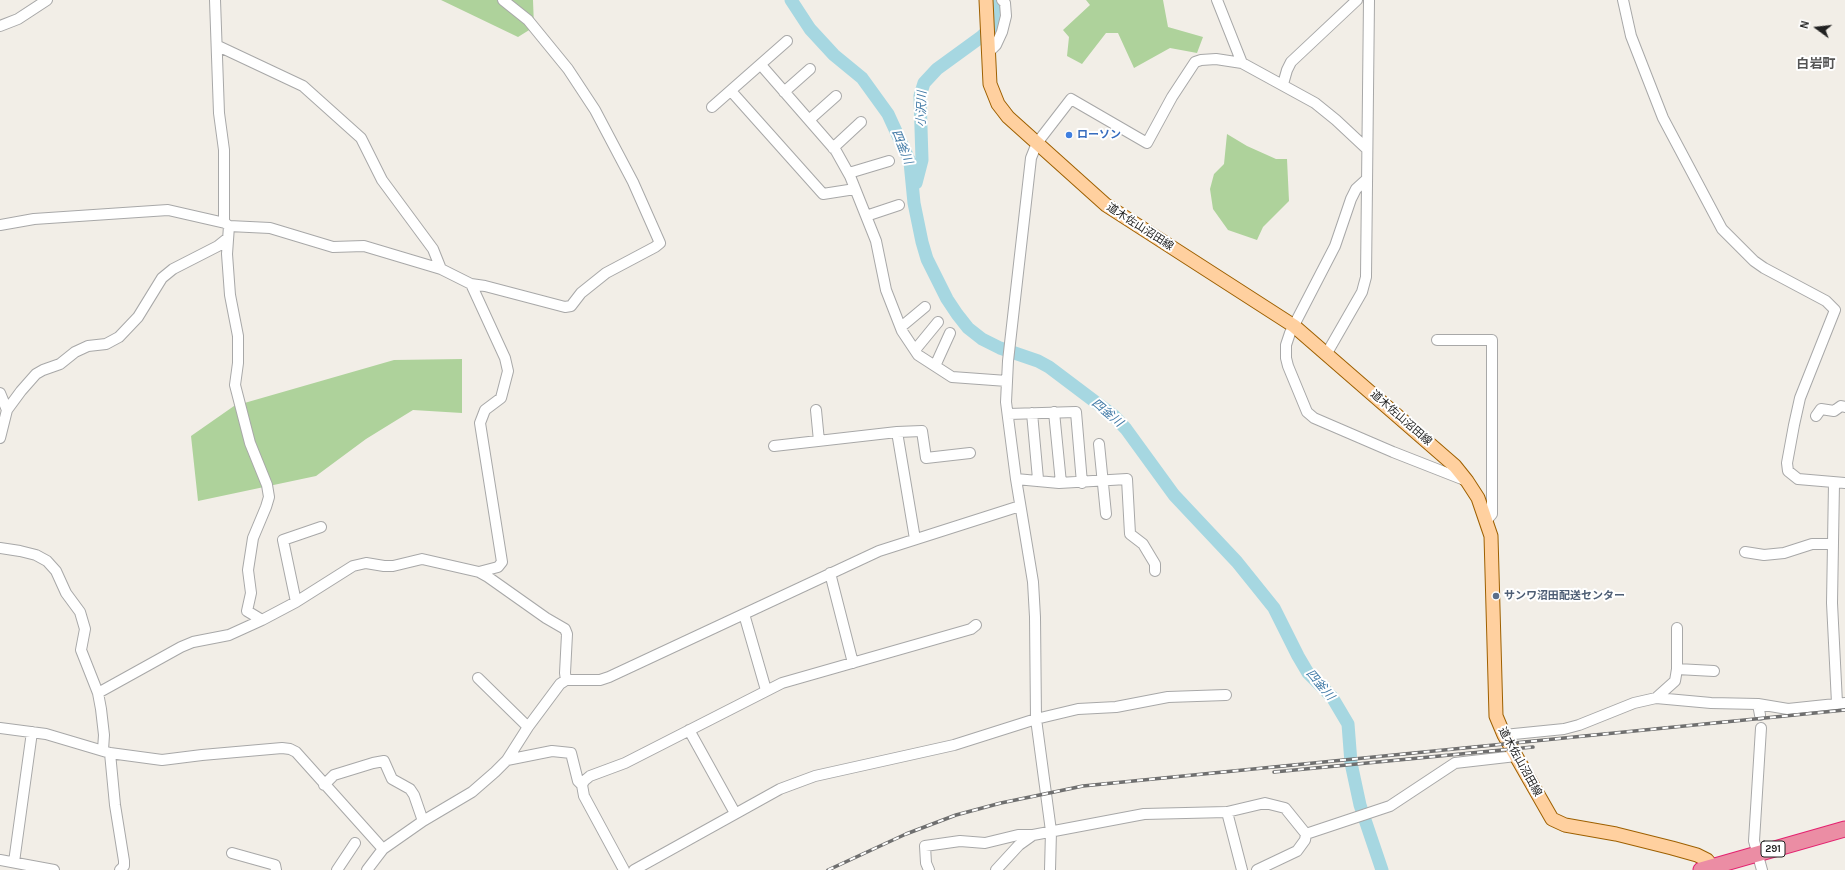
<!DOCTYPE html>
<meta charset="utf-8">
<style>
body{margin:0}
#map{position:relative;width:1845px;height:870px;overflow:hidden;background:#f2eee7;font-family:Karla,sans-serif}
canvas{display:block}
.north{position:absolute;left:1797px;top:8px;width:40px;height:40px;-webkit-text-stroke:3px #fff;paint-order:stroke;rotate:285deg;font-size:11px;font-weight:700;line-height:16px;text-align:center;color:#212121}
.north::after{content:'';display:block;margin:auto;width:14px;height:18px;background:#212121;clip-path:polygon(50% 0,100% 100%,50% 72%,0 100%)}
</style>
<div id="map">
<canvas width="1845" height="870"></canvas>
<div class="north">N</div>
</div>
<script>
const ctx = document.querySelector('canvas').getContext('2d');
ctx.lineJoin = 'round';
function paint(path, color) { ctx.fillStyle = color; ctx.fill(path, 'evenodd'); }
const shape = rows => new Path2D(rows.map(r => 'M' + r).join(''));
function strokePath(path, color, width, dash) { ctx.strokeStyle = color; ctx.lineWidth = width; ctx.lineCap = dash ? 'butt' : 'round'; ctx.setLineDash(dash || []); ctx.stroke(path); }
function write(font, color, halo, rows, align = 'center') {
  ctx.font = font + ' Karla,"Noto Sans JP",sans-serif'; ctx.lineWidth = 4; ctx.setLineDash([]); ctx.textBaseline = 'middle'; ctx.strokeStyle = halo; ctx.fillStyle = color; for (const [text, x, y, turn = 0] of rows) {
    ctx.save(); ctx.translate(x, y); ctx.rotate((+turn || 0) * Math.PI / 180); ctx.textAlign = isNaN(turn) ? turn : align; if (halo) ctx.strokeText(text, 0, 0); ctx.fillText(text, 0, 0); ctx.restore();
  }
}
const forest = shape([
 [441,0,533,0,534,27,518,37],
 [1086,0,1163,0,1168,27,1203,37,1197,53,1170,48,1134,68,1118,33,1106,33,1082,64,1067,56,1069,37,1063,30,1090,5],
 [1227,134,1247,146,1276,159,1287,159,1289,201,1263,227,1257,240,1228,230,1213,209,1210,189,1214,174,1224,164],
 [462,359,462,413,413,410,366,439,316,476,198,501,191,436,234,406,394,360]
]);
const river = shape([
 [791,0,810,29,834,55,862,78,888,114,910,162,914,203,922,242,927,259,947,299,957,314,968,328,982,339,1000,348,1038,361,1049,367,1114,416,1126,429,1174,495,1237,562,1274,608,1298,656,1308,673,1332,697,1348,724,1351,763,1360,805,1382,870],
 [916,183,922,160,920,96,924,83,937,69,981,37,993,26,994,0]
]);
const minor = shape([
 [215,0,219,113,224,150,224,220,225,223,229,226,227,254,230,295,238,336,238,363,235,385,250,443,267,485,269,497,266,507,253,538,248,570,251,593,247,611,262,620],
 [1217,0,1242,63,1315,103,1336,120,1367,149],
 [1623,0,1631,36,1663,118,1722,229,1754,261,1764,268,1826,301,1835,310,1800,398,1794,425,1787,463,1788,471,1798,479,1845,483],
 [0,26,18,19,47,0],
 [218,46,303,86,361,138,382,180,433,249,441,269],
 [988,53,996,45,1002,32,1006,16,1005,3,1002,0],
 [761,65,836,151,850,176,876,241,886,290,902,331,918,355,952,377,1007,381],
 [1283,84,1287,70,1291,62,1357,0],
 [731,91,823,194,855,189],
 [784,92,810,69],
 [712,107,787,41],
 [809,120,836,96],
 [833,148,861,122],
 [849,173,889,161],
 [1367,179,1356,189,1351,199,1335,246,1290,333,1286,345,1286,358,1288,366,1307,412,1314,418,1393,452,1467,481],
 [866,216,899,205],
 [0,225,34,219,168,210,225,223],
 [229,226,270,228,333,247,364,246,441,269,471,284,485,286,565,307,571,306,581,293,606,273,655,247,660,243,633,182,595,110,568,69,528,20,503,0],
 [471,284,505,358,508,371,501,398,485,410,480,423,502,562,498,567,479,572],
 [901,327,925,307],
 [1437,340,1492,340,1492,514,1487,520],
 [915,350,938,322],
 [1327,353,1362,292,1366,277,1369,0],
 [935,366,950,333],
 [0,393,7,410],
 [816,410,819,441],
 [1054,412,1061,483],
 [1032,413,1038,479],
 [1008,414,1076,412,1082,483],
 [1816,416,1821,409,1834,411,1841,406,1845,407],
 [897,432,922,431,926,458,970,453],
 [0,438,7,410,21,391,36,374,43,370,60,364,75,352,88,346,106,344,119,337,138,317,162,278,173,269,218,246,228,238],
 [1099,444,1106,514],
 [774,446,897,432,915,539],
 [1016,479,1059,483,1127,479,1130,534,1143,544,1155,564,1155,571],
 [1834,483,1832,603,1837,703],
 [0,548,20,551,36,555,47,561,56,571,66,593,80,612,85,629,81,650,98,693,101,709,104,735,103,750],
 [1745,552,1764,555,1784,553,1812,544,1833,544],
 [830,573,853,663],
 [296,602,283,540,321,527],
 [744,614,766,690],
 [1677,669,1714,671],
 [478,678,528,727],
 [98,693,181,647,193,642,229,635,262,620,296,602,353,566,366,563,384,566,393,566,422,559,479,572,488,577,546,618,565,629,567,634,565,673,566,680],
 [1656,698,1675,681,1677,669,1677,628],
 [1758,704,1760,715],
 [0,728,46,734,110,753,162,760,202,755,282,748,290,749,296,752,383,849],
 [1761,728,1754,841,1762,870],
 [689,730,735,813],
 [1504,735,1564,729,1579,725,1634,703,1656,698,1711,703,1758,704,1788,709,1845,703],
 [110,753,115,805,124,861,124,866,120,870],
 [507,760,552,751,571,753,578,781,582,785],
 [324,785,334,775,373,763,384,761,392,779,410,789,414,795,423,821],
 [1227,812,1242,870],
 [232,853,275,865,276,870],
 [0,860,54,870],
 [14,862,32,732],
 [337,870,355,843],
 [367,870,383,849,423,821,472,792,495,772,507,760,528,727,560,684,566,680,600,680,609,677,879,551,1020,506],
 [624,870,584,796,582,785,584,781,590,776,625,763,782,683,971,629,976,625],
 [634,870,780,789,815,776,954,745,1036,719,1078,709,1116,707,1168,697,1226,695],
 [929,870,926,863,925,846,960,841,985,843,1018,835,1033,835],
 [996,870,1019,845,1033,835,1144,814,1227,812,1265,803,1285,808,1306,834],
 [1050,870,1051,831,1036,719,1035,617,1033,582,1016,479,1006,402,1008,361,1031,158,1037,143,1071,99,1147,143,1172,97,1195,62,1201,60,1216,59,1242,63],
 [1257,870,1297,851,1305,840,1306,834,1390,806,1455,763,1516,756]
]);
const major = shape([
 [986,0,990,84,998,104,1008,117,1106,205,1294,326,1455,466,1467,481,1478,498,1491,536,1496,716,1504,735,1552,819,1565,825,1616,834,1672,848,1697,855,1707,860,1712,866]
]);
const highway = shape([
 [1701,870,1845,829]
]);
const rail = shape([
 [1274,772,1533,747],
 [828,870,906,834,956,815,1001,803,1083,786,1845,710]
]);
const markers = [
 [1069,135,4,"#3f7fe0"],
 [1496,596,4,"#5c6f8a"]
];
const shields = [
 [1773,849,24]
];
const shieldNames = [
 ["291",1773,849]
];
const shopNames = [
 ["ローソン",1077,135]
];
const streetNames = [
 ["道木佐山沼田線",1140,227,33],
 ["道木佐山沼田線",1401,418,41],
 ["道木佐山沼田線",1520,762,61]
];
const serviceNames = [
 ["サンワ沼田配送センター",1504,596]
];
const waterNames = [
 ["小沢川",922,109,-88],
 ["四釜川",902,147,68],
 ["四釜川",1107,413,40],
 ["四釜川",1320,685,50]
];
const quarterNames = [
 ["白岩町",1816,64]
];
paint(forest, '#aed29b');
strokePath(river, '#a6d7e1', 13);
strokePath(minor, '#a8a8a8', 12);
strokePath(major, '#9e6000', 15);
strokePath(highway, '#e3216f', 17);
strokePath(minor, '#fff', 10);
strokePath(major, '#ffd09f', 13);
strokePath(highway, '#eb8da4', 15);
strokePath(rail, '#6f6f6f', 3.5);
strokePath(rail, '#fff', 2, [6]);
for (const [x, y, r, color] of markers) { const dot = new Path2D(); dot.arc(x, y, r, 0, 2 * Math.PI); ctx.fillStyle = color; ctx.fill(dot); strokePath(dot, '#fff', 1.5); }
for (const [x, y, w] of shields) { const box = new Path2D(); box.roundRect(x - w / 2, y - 8, w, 16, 3); ctx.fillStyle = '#fff'; ctx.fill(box); strokePath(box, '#212121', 1); }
write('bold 10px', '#212121', null, shieldNames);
write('bold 11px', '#366cbe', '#fff', shopNames, 'left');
write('11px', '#212121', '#fff', streetNames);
write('bold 11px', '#4e5e75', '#fff', serviceNames, 'left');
write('italic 12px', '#427aa6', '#fff', waterNames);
write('bold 13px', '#545454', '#fff', quarterNames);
</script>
